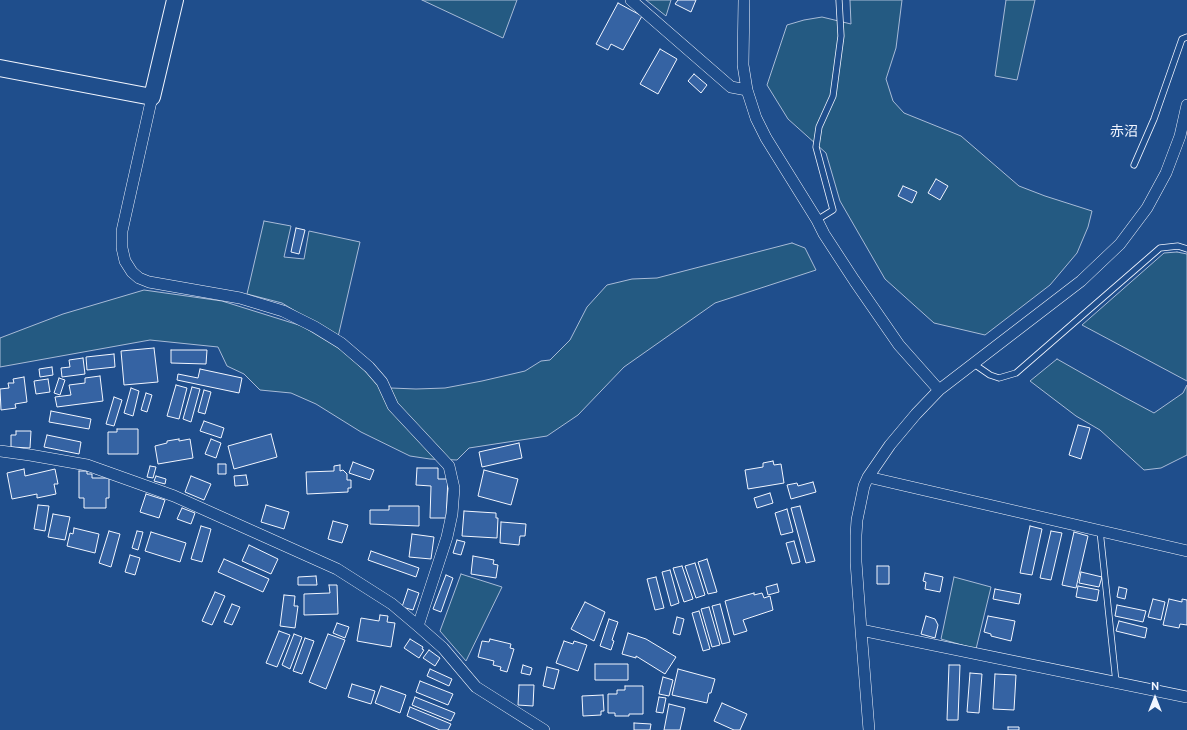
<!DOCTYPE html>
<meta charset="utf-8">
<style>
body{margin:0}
#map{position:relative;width:1187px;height:730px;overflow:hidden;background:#1f4e8c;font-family:Ubuntu,sans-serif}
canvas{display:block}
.north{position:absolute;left:1135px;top:678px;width:40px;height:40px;-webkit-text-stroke:3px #1f4e8c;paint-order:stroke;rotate:0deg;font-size:11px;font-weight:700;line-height:16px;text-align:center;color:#f2f6ff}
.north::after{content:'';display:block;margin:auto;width:14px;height:18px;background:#f2f6ff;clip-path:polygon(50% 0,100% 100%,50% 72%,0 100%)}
</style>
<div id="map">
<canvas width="1187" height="730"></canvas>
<div class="north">N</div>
</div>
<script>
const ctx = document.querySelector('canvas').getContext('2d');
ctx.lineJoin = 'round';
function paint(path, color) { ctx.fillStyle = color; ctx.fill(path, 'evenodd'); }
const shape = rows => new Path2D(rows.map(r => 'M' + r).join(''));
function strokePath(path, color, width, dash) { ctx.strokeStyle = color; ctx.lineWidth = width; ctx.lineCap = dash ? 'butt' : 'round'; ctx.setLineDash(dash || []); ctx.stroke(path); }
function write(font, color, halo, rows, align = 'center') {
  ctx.font = font + ' Ubuntu,"Noto Sans JP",sans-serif'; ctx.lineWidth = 3; ctx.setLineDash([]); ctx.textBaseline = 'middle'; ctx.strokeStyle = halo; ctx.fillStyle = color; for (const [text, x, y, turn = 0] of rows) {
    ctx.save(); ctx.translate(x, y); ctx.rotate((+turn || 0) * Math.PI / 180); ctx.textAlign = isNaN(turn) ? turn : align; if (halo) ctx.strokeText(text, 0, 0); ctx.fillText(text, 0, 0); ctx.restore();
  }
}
const green = shape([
 [422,0,517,0,503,38,422,0],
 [646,0,671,0,666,16,646,0],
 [850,0,902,0,896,48,886,79,893,101,904,113,961,136,1019,186,1045,196,1092,211,1088,227,1077,253,1050,285,985,335,934,323,885,279,840,201,826,153,788,119,767,85,787,25,804,20,822,17,851,24,850,0],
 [1006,0,1035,0,1017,80,995,76,1006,0],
 [264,221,291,226,284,257,304,259,309,231,360,242,338,337,282,303,247,294,264,221],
 [792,243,805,248,816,270,715,303,624,367,578,415,547,436,469,448,457,460,430,459,410,456,361,432,316,404,291,393,260,390,244,374,227,366,218,347,150,340,0,367,0,338,63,314,144,290,222,301,302,326,343,351,378,383,391,388,416,389,445,388,482,381,525,371,541,361,550,360,570,340,587,307,607,285,632,279,657,278,792,243],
 [1177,252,1187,254,1187,381,1082,325,1164,253,1177,252],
 [1057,359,1124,397,1154,413,1183,393,1187,385,1187,455,1161,468,1144,470,1100,430,1076,416,1030,381,1057,359],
 [461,574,502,587,466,661,440,631,461,574],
 [954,577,991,587,976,649,941,639,954,577]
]);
const building = shape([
 [678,0,696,0,691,12,675,4,678,0],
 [618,3,642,16,623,50,611,44,608,50,596,44,618,3],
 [660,49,677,59,658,94,640,84,660,49],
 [694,74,707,85,701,93,688,81,694,74],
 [936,179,948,186,940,200,928,193,936,179],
 [903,186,917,192,912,203,898,196,903,186],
 [296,228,305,230,299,254,291,252,296,228],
 [154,348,158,382,124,385,121,351,154,348],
 [171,350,207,350,206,364,171,363,171,350],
 [114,354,115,367,87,370,86,357,114,354],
 [83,358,85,374,62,377,61,368,70,367,69,360,83,358],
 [52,367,53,375,40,377,39,369,52,367],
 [200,369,242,378,239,393,177,380,178,374,198,378,200,369],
 [100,376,103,401,57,407,55,397,71,395,69,385,85,383,85,378,100,376],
 [24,377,27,402,15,404,16,408,1,410,0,389,9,388,8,383,14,383,13,379,24,377],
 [59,378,65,380,60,395,54,393,59,378],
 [48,379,50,392,36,394,34,381,48,379],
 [176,385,187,388,179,419,167,416,176,385],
 [192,387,200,389,191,422,183,419,192,387],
 [131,388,139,391,133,416,124,413,131,388],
 [204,390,211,392,205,414,198,412,204,390],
 [146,393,152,395,147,412,141,410,146,393],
 [114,397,122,400,114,426,106,424,114,397],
 [51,411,91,419,89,429,49,422,51,411],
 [204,421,224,428,221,438,200,431,204,421],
 [1078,425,1090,428,1081,459,1069,455,1078,425],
 [117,429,138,429,138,454,108,454,108,432,117,432,117,429],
 [16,431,31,431,30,448,11,447,11,435,16,435,16,431],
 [271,434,277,457,234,469,228,446,271,434],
 [47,435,81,442,79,454,44,447,47,435],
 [179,439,179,441,190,439,193,458,158,464,155,446,167,443,167,441,179,439],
 [211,439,221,443,216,458,205,454,211,439],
 [519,443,522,458,482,467,479,452,519,443],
 [773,461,774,465,781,464,784,483,748,489,745,470,763,467,763,463,773,461],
 [353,462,374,470,370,480,349,473,353,462],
 [218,464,226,464,226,474,218,474,218,464],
 [340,465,340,471,343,470,347,474,347,480,351,480,351,488,348,488,348,492,307,494,306,472,334,471,334,466,340,465],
 [150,466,156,467,153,478,147,477,150,466],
 [417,468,438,468,438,479,448,479,446,518,430,518,431,486,416,485,417,468],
 [24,469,25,476,55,469,58,484,54,484,56,494,37,498,37,494,12,499,7,473,24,469],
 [484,470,518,479,511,505,478,496,484,470],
 [79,471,87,471,87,474,92,474,92,478,109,478,109,498,106,498,106,508,84,508,84,498,79,498,79,471],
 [246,475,248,485,235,486,234,476,246,475],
 [156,476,166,479,165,484,154,481,156,476],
 [191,476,211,484,204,500,185,492,191,476],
 [813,482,816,492,791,499,787,485,797,483,798,486,813,482],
 [770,493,773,503,757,508,754,498,770,493],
 [146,494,165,500,159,518,140,512,146,494],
 [38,505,49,506,45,531,34,529,38,505],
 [266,505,289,512,284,529,261,522,266,505],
 [389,506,419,506,419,526,370,524,370,510,389,510,389,506],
 [800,506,815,561,806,563,791,508,800,506],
 [182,508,195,513,191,524,177,519,182,508],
 [787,509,793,532,781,535,775,513,787,509],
 [464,511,496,513,496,518,498,518,497,538,462,536,464,511],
 [53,514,70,517,65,540,48,537,53,514],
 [333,521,348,525,342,543,328,539,333,521],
 [501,522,526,524,525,536,520,536,519,545,500,543,501,522],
 [201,526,211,529,202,562,191,559,201,526],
 [1030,526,1042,529,1032,575,1020,573,1030,526],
 [74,528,99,534,95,553,67,546,70,533,73,534,74,528],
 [109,531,120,534,111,567,99,563,109,531],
 [137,531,143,532,138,550,132,548,137,531],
 [1051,531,1062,533,1051,580,1040,578,1051,531],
 [151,532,186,543,180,562,145,551,151,532],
 [1074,532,1088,536,1076,588,1062,585,1074,532],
 [412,534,434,537,431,559,409,557,412,534],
 [457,540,465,542,461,555,453,553,457,540],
 [794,541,800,562,792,564,786,543,794,541],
 [249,545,278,559,271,574,242,561,249,545],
 [371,551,419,568,416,577,368,560,371,551],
 [130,555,140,558,135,575,125,572,130,555],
 [473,556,494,560,493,564,498,565,496,578,471,574,473,556],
 [224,559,269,579,263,592,218,572,224,559],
 [707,559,717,592,708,594,698,562,707,559],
 [695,563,705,595,696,598,685,566,695,563],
 [682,566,693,599,684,602,673,568,682,566],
 [877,566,889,566,889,584,877,584,877,566],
 [670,570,679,603,671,606,662,572,670,570],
 [1081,572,1102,577,1099,587,1079,583,1081,572],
 [925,573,943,577,940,592,925,589,926,582,923,581,925,573],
 [446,575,453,578,441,612,433,609,446,575],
 [316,576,317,585,298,585,298,577,316,576],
 [656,577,664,608,655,610,647,579,656,577],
 [777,584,779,592,768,595,766,587,777,584],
 [329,585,337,585,338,614,304,615,304,594,330,593,329,585],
 [1078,586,1099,590,1097,601,1076,597,1078,586],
 [1119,587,1127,589,1125,599,1117,597,1119,587],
 [408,589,419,593,413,610,402,607,408,589],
 [995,589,1021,594,1019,604,993,599,995,589],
 [215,592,225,596,212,625,202,621,215,592],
 [754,593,754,595,762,593,764,598,770,596,773,610,743,620,747,631,734,635,725,601,754,593],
 [284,595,295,596,294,606,298,606,295,628,280,626,284,595],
 [1153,599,1165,602,1161,620,1148,617,1153,599],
 [1169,599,1182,602,1182,599,1187,600,1187,625,1180,624,1179,628,1163,625,1169,599],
 [585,602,605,612,594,641,571,629,585,602],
 [232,604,240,607,232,625,224,622,232,604],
 [720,604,730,642,722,644,712,606,720,604],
 [1117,605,1146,611,1143,622,1115,616,1117,605],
 [709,607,720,645,712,647,701,609,709,607],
 [699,611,710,649,703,651,692,613,699,611],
 [380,615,388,616,387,622,395,623,391,647,357,641,361,618,379,621,380,615],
 [926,616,935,619,938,625,935,638,921,634,926,616],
 [988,616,1015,621,1011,641,991,636,991,634,984,632,988,616],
 [677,617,684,619,680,635,673,633,677,617],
 [609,619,618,622,612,640,614,641,611,650,600,646,609,619],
 [1119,621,1147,628,1145,638,1116,631,1119,621],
 [337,623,349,627,345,638,333,633,337,623],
 [279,631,290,635,277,667,266,663,279,631],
 [628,633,646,639,676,657,665,674,636,656,636,658,622,654,628,633],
 [294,634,302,637,290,669,282,665,294,634],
 [328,634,345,640,326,689,309,682,328,634],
 [305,638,314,641,302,674,293,671,305,638],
 [410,639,423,647,422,649,424,650,419,658,404,648,410,639],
 [490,639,511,644,510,648,514,649,507,672,500,670,501,667,493,665,494,661,478,657,482,641,489,642,490,639],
 [564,641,573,644,574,641,587,645,578,671,556,663,564,641],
 [429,650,440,658,435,666,423,658,429,650],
 [595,664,628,664,628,680,595,680,595,664],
 [523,665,532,668,530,675,521,673,523,665],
 [949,665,960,665,958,720,947,720,949,665],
 [547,667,559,670,554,689,543,686,547,667],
 [430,669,452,679,449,686,427,676,430,669],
 [678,669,715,679,711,693,709,693,707,703,672,695,678,669],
 [970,673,982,674,979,713,967,712,970,673],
 [995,674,1016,675,1014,710,993,709,995,674],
 [663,677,673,680,669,696,659,694,663,677],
 [420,681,453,694,448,705,416,692,420,681],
 [352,684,375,691,371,704,348,697,352,684],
 [519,685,534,685,533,706,518,705,519,685],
 [381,686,406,695,400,713,375,703,381,686],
 [625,686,643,686,643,714,629,714,629,716,615,716,615,713,608,713,608,694,617,694,617,690,625,690,625,686],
 [603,695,604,711,601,711,601,715,583,716,582,696,603,695],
 [415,697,455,713,451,721,412,705,415,697],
 [659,697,666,698,663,713,656,712,659,697],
 [722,703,747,714,740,730,734,730,714,721,722,703],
 [669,704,685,708,680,730,664,730,669,704],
 [410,707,451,724,448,730,440,730,407,716,410,707],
 [634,723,651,724,650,730,634,730,634,723],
 [1008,727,1019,727,1019,730,1008,730,1008,727]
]);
const lane = shape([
 [1134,165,1154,119,1182,39,1187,37],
 [817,220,833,210,816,147,819,127,833,96,841,36,839,0],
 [974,364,990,375,999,378,1016,373,1160,248,1178,246,1187,249],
 [1100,531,1116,682]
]);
const street = shape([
 [631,0,731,87,747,90],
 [744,0,743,65,747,90,756,118,766,138,817,220,824,234,854,280,899,345,939,390],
 [152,97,122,231,122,248,125,261,132,272,139,278,149,282,240,298,283,311,315,327,341,343,369,367,382,382,393,406,449,466,454,488,452,514,447,537,418,626],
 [0,451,30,455,87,465,174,496,337,569,392,604,418,626,443,648,476,687,544,730],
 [868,477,1187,551],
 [861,630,1187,697],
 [869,730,861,630,856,562,856,535,857,520,864,486,868,477,890,445,916,414,939,390,1081,281,1120,244,1147,208,1166,173,1180,136,1187,105]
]);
const secondary = shape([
 [0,68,152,97,175,0]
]);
const quarterNames = [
 ["赤沼",1124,131]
];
paint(green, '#245a82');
strokePath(green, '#a8bbd7', 1);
paint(building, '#3563a3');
strokePath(building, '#f2f6ff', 1);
strokePath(lane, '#f2f6ff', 7);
strokePath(street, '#f2f6ff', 12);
strokePath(secondary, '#f2f6ff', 18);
strokePath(lane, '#1f4e8c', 5.5);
strokePath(street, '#1f4e8c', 11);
strokePath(secondary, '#1f4e8c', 16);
write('14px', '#f2f6ff', '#1f4e8c', quarterNames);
</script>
